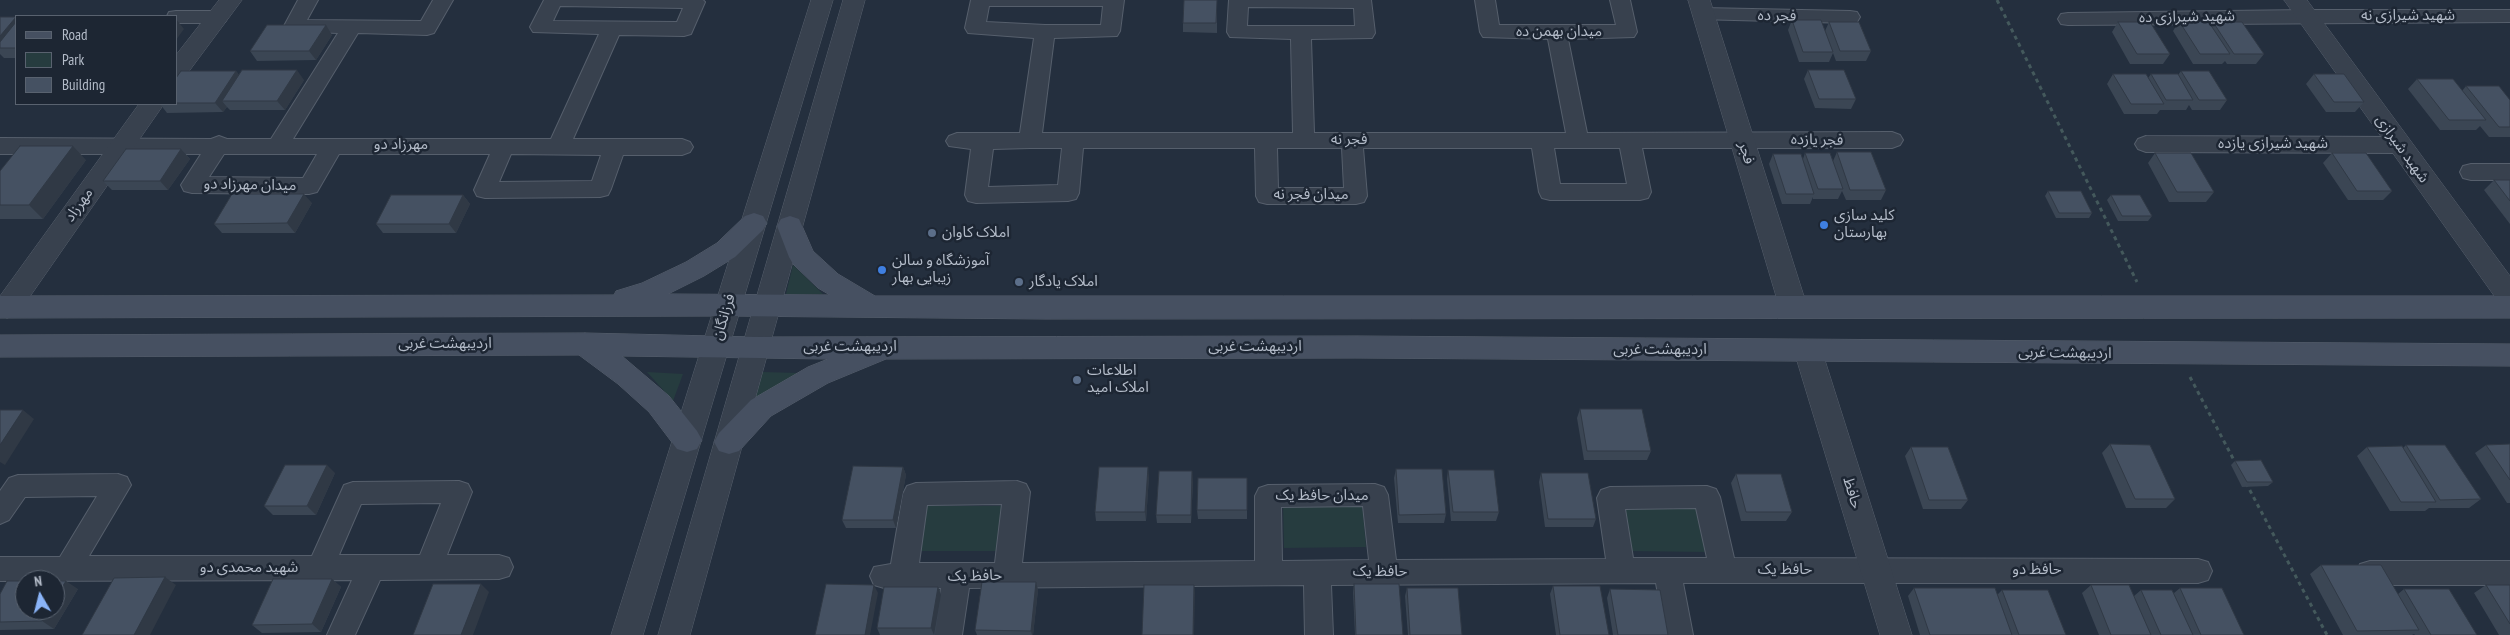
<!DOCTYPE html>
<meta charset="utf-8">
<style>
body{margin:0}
#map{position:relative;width:2510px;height:635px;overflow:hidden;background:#242f3e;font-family:"PT Sans Narrow",sans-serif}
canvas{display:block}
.legend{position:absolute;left:15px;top:15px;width:162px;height:90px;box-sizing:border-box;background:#1d2633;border:1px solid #59626f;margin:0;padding:6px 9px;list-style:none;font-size:15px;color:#b4bcc9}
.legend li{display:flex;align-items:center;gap:10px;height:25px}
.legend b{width:25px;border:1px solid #59626f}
.north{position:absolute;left:15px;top:570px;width:50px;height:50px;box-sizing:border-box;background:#1d2633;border:1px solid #59626f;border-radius:50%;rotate:352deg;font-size:14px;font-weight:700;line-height:20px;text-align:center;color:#b4bcc9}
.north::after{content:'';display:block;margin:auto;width:18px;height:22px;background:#8ab4f8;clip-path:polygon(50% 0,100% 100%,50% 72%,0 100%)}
</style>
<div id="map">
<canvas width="2510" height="635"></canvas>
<ul class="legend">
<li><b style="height:6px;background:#465061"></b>Road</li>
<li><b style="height:14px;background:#263c3f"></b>Park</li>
<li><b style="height:14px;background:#455162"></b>Building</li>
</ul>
<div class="north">N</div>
</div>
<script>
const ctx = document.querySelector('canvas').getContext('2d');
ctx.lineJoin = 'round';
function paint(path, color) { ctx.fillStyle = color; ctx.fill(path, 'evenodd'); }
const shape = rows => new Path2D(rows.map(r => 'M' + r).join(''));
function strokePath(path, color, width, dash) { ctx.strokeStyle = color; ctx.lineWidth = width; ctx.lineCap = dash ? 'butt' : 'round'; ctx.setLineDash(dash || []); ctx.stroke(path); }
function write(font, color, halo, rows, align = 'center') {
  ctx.font = font + ' "PT Sans Narrow","Noto Sans Arabic",sans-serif'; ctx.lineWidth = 5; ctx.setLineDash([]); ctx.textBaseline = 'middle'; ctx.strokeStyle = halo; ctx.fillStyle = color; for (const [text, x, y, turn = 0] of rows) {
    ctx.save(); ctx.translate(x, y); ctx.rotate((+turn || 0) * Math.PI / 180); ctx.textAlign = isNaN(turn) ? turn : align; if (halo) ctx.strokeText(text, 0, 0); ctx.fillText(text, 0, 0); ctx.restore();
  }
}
const green = shape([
 [793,265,823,294,786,294],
 [647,372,683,374,673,401],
 [762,372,799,373,754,401],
 [1362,503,1366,547,1284,548,1283,504],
 [1621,504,1699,505,1709,552,1628,551],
 [926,506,1007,506,1001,551,918,551]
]);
const path = shape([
 [1997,0,2137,282],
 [2190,377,2236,464],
 [2246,483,2327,635]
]);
const minor = shape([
 [298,0,318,0,307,20,421,21,433,0,453,0,434,33,427,35,358,33,293,139,551,139,599,34,533,32,530,27,544,0,703,0,705,2,691,34,684,36,619,35,573,139,682,139,690,142,693,147,690,152,682,155,623,155,611,189,608,195,600,197,485,198,477,196,474,190,490,154,339,154,317,192,309,194,192,193,184,191,181,185,201,154,0,154,0,138,211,139,219,136,227,139,271,139,338,33,287,31,284,26,298,0],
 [560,6,683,8,677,22,553,21,560,6],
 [224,154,317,154,303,178,209,177,224,154],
 [511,154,601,155,592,181,499,182,511,154],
 [971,0,1124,0,1120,31,1117,36,1054,38,1042,133,1293,133,1291,39,1230,37,1227,32,1229,0,1371,0,1375,33,1372,38,1311,39,1314,133,1566,133,1548,39,1483,37,1480,32,1475,0,1495,0,1499,25,1616,25,1610,0,1630,0,1637,32,1634,37,1568,39,1587,133,1892,132,1900,135,1903,140,1900,145,1892,148,1642,148,1651,192,1648,198,1640,200,1550,200,1542,198,1539,192,1532,148,1363,148,1367,196,1364,202,1356,204,1267,204,1259,202,1256,196,1255,148,1083,148,1079,193,1076,199,1068,201,976,203,968,201,965,195,971,149,949,146,946,141,949,136,957,133,1020,133,1034,38,968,33,965,28,971,0],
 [989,6,1103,6,1101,25,1045,25,986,22,989,6],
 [1248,7,1354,8,1355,26,1247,26,1248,7],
 [1030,148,1062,148,1058,185,988,187,993,149,1030,148],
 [1277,148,1342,148,1344,188,1278,188,1277,148],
 [1554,148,1620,148,1627,184,1560,184,1554,148],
 [1703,8,1850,11,1857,12,1860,17,1857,22,1850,23,1696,19,1693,14,1696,9,1703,8],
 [2306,10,2510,10,2510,22,2068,25,2061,24,2058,19,2061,14,2068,13,2306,10],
 [176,11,218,11,225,12,228,17,225,22,218,23,176,23,176,16,167,16,169,12,176,11],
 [2146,136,2399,137,2407,140,2410,145,2407,150,2399,153,2146,152,2138,149,2135,144,2138,139,2146,136],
 [2471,164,2510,164,2510,180,2471,180,2463,178,2460,172,2463,166,2471,164],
 [118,474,127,477,131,485,89,556,312,556,344,485,353,482,459,481,468,484,472,492,447,555,499,555,509,558,513,567,509,576,499,579,380,580,355,635,327,635,352,580,0,581,0,557,60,557,97,496,25,497,9,520,0,524,0,491,9,478,18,475,118,474],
 [441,503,420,555,339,555,361,504,441,503],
 [1017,481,1026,484,1030,492,1022,563,1255,561,1255,496,1259,488,1268,485,1375,484,1384,487,1388,495,1396,560,1606,559,1597,498,1601,490,1610,487,1707,486,1716,489,1720,497,1734,558,2198,559,2208,562,2212,571,2208,580,2198,583,1683,583,1693,635,1665,635,1656,583,1331,585,1333,635,1305,635,1304,585,969,588,962,635,934,635,941,588,884,588,874,585,870,576,874,567,891,564,903,494,907,486,916,483,1017,481],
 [1002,504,995,563,919,563,927,505,1002,504],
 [1363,506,1369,560,1282,561,1281,507,1363,506],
 [1696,508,1707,558,1633,558,1625,509,1696,508],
 [2370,561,2510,561,2510,585,2370,585,2360,582,2356,573,2360,564,2370,561]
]);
const tertiary = shape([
 [219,0,242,0,184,78,176,80,176,55,219,0],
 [811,0,833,0,643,635,611,635,811,0],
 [843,0,865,0,690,635,658,635,843,0],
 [1688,0,1710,0,1807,306,1803,314,1793,317,1783,314,1779,306,1688,0],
 [2284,0,2307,0,2510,276,2510,308,2500,304,2284,0],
 [139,104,164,104,17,315,7,318,0,315,0,296,139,104],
 [1808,340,1818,343,1822,351,1912,635,1880,635,1794,351,1798,343,1808,340]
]);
const secondary = shape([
 [754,213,763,216,767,223,763,230,735,257,704,276,668,294,830,295,818,288,793,264,789,257,777,226,781,219,790,216,799,219,813,251,838,274,875,296,2510,296,2510,318,1045,319,728,316,0,318,0,296,614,295,616,291,642,283,686,262,717,243,745,216,754,213],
 [585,333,756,337,1357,336,2510,344,2510,366,1357,358,886,359,828,383,771,416,739,451,729,454,719,451,714,442,719,433,751,400,808,367,828,359,622,356,669,396,697,431,702,440,697,449,687,452,677,449,649,412,618,384,579,355,0,357,0,335,585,333]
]);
const wall = shape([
 [1184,0,1217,0,1217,33,1183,32,1183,23],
 [0,17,16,17,16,58,4,58,0,54],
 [1792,20,1825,31,1829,22,1871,51,1866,61,1836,61,1833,53,1829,62,1799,62,1788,30],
 [2179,21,2211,26,2213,22,2264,54,2256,64,2227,64,2225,61,2222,64,2193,64,2173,31],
 [2118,22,2170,54,2163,64,2130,64,2112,32],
 [332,35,316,60,257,61,250,51],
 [1808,70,1856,99,1851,109,1815,108,1804,79],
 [236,71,239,75,304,80,285,110,230,110,227,107,223,112,167,113,160,104,176,104,176,78],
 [2181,71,2227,100,2220,110,2192,110,2189,105,2186,110,2160,110,2157,114,2124,114,2107,84,2113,74,2148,78,2151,74,2178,75],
 [2314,74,2364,102,2355,112,2326,112,2306,84],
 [2417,79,2462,91,2466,86,2510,100,2510,137,2489,137,2480,126,2476,130,2440,130,2408,89],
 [181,149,190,159,168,190,112,190,103,181],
 [1837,152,1886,190,1881,200,1846,200,1842,191,1838,199,1813,199,1813,197,1810,204,1782,204,1769,164,1773,154,1803,159,1805,153,1833,161],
 [2155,153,2214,192,2206,202,2169,202,2148,163],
 [2332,153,2392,191,2383,200,2348,200,2323,163],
 [86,160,43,219,0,219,0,171],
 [2494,180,2510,180,2510,224,2484,190],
 [2048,191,2092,213,2089,218,2056,218,2045,196],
 [463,195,470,204,456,233,383,233,376,224],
 [2111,195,2152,216,2148,221,2118,221,2107,200],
 [312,203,295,233,222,233,214,224],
 [1580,409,1651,451,1647,460,1584,460,1577,418],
 [2110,444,2175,499,2166,508,2126,508,2102,453],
 [2510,444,2510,503,2507,503,2475,453,2486,445],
 [2406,445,2481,499,2469,508,2429,508,2425,511,2390,511,2357,456,2367,447,2403,448],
 [1911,447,1968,500,1961,509,1923,509,1905,456],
 [2235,461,2273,482,2268,486,2242,487,2231,465],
 [903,467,906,475,896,528,846,528,842,520],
 [1396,469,1446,514,1444,523,1398,523,1394,478],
 [1448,470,1499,512,1496,521,1451,521,1447,479],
 [335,473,316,515,273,515,264,506],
 [1541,473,1596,519,1593,527,1545,527,1539,482],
 [1736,474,1792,512,1786,521,1741,521,1731,483],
 [1149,476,1146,521,1096,521,1095,512],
 [1247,478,1247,519,1198,519,1197,510],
 [1193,480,1191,523,1157,523,1156,515],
 [2321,565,2398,594,2404,589,2477,635,2415,635,2414,634,2412,635,2343,635,2310,574],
 [332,579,341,587,321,632,262,633,252,625],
 [1036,582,1038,590,1033,635,977,635,975,630],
 [1354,584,1403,635,1355,635,1353,592],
 [2091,585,2134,596,2141,590,2174,593,2180,588,2244,635,2099,635,2082,593],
 [2486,585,2510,585,2510,635,2499,635,2474,593],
 [1553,586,1609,635,1556,635,1550,594],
 [938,587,941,595,935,635,880,635,877,628],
 [1407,588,1462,635,1408,635,1405,596],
 [1914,588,1997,595,2002,590,2066,635,1920,635,1908,596],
 [78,589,54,629,0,630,0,594],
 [1610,589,1668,635,1613,635,1607,598]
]);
const shadedWall = shape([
 [16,17,16,38,0,48,0,36],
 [176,19,184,29,176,40],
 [326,25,332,35,316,60,309,51],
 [297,70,304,80,285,110,277,101],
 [236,71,244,81,222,101,227,107,223,112,215,103],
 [73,146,86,160,43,219,29,205],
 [181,149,190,159,168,190,160,181],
 [304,194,312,203,295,233,287,223],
 [463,195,470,204,456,233,449,224],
 [23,410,34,419,5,465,0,462,0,445],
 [327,465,335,473,316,515,307,506],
 [903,467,906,475,896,528,893,520],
 [1148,467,1149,476,1146,521,1145,512],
 [1192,471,1193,480,1191,523,1191,515],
 [165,577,176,585,150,635,134,635],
 [332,579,341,587,321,632,312,624],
 [66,581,78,589,54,629,42,621,49,610,55,610,55,599],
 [1036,582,1038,590,1033,635,1032,635,1031,631],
 [481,584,489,592,473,635,461,635],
 [874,585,878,593,870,635,865,635],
 [1194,585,1195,593,1194,635,1193,635],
 [938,587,941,595,934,635,931,628]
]);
const building = shape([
 [1184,0,1217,0,1216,23,1183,23,1184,0],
 [0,17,16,17,0,36,0,17],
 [1792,20,1821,20,1833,52,1803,52,1792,20],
 [2179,21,2208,21,2230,54,2200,54,2179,21],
 [16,22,16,48,0,48,0,42,16,22],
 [1829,22,1859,22,1871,51,1840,51,1829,22],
 [2118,22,2150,22,2170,54,2137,54,2118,22],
 [2213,22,2242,22,2264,54,2234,54,2213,22],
 [267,25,326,25,309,51,250,51,267,25],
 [242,70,297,70,277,101,222,101,242,70],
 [1808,70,1844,70,1856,99,1819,99,1808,70],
 [181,71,236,71,215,103,176,103,176,78,181,71],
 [2181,71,2209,71,2227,100,2199,100,2181,71],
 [2113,74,2146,74,2164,104,2131,104,2113,74],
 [2151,74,2178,74,2193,100,2166,100,2151,74],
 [2314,74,2344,74,2364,102,2334,102,2314,74],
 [2417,79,2453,79,2486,120,2449,120,2417,79],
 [2466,86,2499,86,2510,100,2510,127,2499,127,2466,86],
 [20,146,73,146,29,205,0,205,0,171,20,146],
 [126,149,181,149,160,181,103,181,126,149],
 [1837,152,1871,152,1886,190,1850,190,1837,152],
 [1805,153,1830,153,1843,189,1818,189,1805,153],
 [2155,153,2191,153,2214,192,2177,192,2155,153],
 [2332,153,2366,153,2392,191,2357,191,2332,153],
 [1773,154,1801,154,1814,194,1786,194,1773,154],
 [2494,180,2510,180,2510,201,2494,180],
 [2048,191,2081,191,2092,213,2059,213,2048,191],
 [232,194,304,194,287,223,214,224,232,194],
 [391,195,463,195,449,224,376,224,391,195],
 [2111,195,2140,195,2152,216,2122,216,2111,195],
 [1580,409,1642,409,1651,451,1587,451,1580,409],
 [0,410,23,410,0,445,0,410],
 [2110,444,2150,445,2175,499,2135,499,2110,444],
 [2510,444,2510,480,2486,445,2510,444],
 [2406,445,2445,445,2481,499,2440,500,2406,445],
 [2402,446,2436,502,2401,502,2367,447,2402,446],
 [1911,447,1948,447,1968,500,1929,500,1911,447],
 [2261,460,2273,482,2247,482,2235,461,2261,460],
 [285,465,327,465,307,506,264,506,285,465],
 [853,466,903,467,893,520,842,520,853,466],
 [1099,467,1148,467,1145,512,1095,512,1099,467],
 [1396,469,1442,469,1446,514,1399,515,1396,469],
 [1448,470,1494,470,1499,512,1453,512,1448,470],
 [1159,471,1192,471,1191,515,1156,515,1159,471],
 [1541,473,1588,473,1596,519,1548,519,1541,473],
 [1736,474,1781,474,1792,512,1746,512,1736,474],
 [1198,478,1247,478,1247,510,1197,510,1198,478],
 [2321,565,2381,565,2419,630,2357,631,2321,565],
 [165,577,134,635,82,635,114,578,165,577],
 [273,579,332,579,312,624,252,625,273,579],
 [7,581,25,581,25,610,49,610,42,621,0,622,0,594,7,581],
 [55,581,66,581,55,599,55,581],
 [982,582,1036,582,1031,631,975,630,982,582],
 [433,584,481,584,461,635,413,635,433,584],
 [826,584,874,585,865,635,815,635,826,584],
 [1354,584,1399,584,1403,635,1356,635,1354,584],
 [1144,585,1194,585,1193,635,1142,635,1144,585],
 [2091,585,2129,585,2151,635,2111,635,2091,585],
 [2486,585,2510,585,2510,624,2486,585],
 [1553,586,1600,586,1609,635,1560,635,1553,586],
 [884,587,938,587,931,628,877,628,884,587],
 [1407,588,1458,588,1462,635,1410,635,1407,588],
 [1914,588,1995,588,2012,635,1930,635,1914,588],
 [2180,588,2222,588,2244,635,2201,635,2180,588],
 [1610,589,1660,590,1668,635,1618,635,1610,589],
 [2404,589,2449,589,2477,635,2431,635,2404,589],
 [2002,590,2048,590,2066,635,2019,635,2002,590],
 [2141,590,2172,590,2193,635,2161,635,2141,590]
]);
const markers = [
 [1824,225,5,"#3f7fe0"],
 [932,233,5,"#5c6f8a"],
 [882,270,5,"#3f7fe0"],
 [1019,282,5,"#5c6f8a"],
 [1077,380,5,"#5c6f8a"]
];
const streetNames = [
 ["فجر ده",1777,16,1],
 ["شهید شیرازی نه",2408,16],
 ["شهید شیرازی ده",2187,17,-1],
 ["میدان بهمن ده",1559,32],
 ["فجر نه",1349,140],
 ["فجر یازده",1817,140,1],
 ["شهید شیرازی یازده",2273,144],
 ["مهرزاد دو",401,145],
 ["شهید شیرازی",2402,149,54],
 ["فجر",1746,153,73],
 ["میدان مهرزاد دو",250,185,1],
 ["میدان فجر نه",1311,195],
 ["مهرزاد",79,205,-55],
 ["فرزانگان",724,317,-73],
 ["اردیبهشت غربی",445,344],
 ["اردیبهشت غربی",850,347],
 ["اردیبهشت غربی",1255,347],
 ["اردیبهشت غربی",1660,350],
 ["اردیبهشت غربی",2065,353,1],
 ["حافظ",1852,493,73],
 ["میدان حافظ یک",1322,496],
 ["شهید محمدی دو",249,568],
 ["حافظ یک",1785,570],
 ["حافظ دو",2037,570],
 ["حافظ یک",1380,572],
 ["حافظ یک",975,576,-1]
];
const poiNames = [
 ["کلید سازی",1834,216],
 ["بهارستان",1834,233],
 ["املاک کاوان",942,233],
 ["آموزشگاه و سالن",892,261],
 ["زیبایی بهار",892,278],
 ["املاک یادگار",1029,282],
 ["اطلاعات",1087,371],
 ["املاک امید",1087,388]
];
paint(green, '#263c3f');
strokePath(minor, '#565f6c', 2);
strokePath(tertiary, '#565f6c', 1);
strokePath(secondary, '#565f6c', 1);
strokePath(path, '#44595c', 3, [4, 4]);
paint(minor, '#38414e');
paint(tertiary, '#38414e');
paint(secondary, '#465061');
paint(wall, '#3b4654');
paint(shadedWall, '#303945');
paint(building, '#455162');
strokePath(building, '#303945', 1);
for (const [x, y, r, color] of markers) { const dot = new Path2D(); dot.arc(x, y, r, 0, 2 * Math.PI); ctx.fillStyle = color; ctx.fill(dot); strokePath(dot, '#1d2633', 2); }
write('15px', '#b4bcc9', '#1d2633', streetNames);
write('15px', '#b4bcc9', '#1d2633', poiNames, 'left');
</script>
